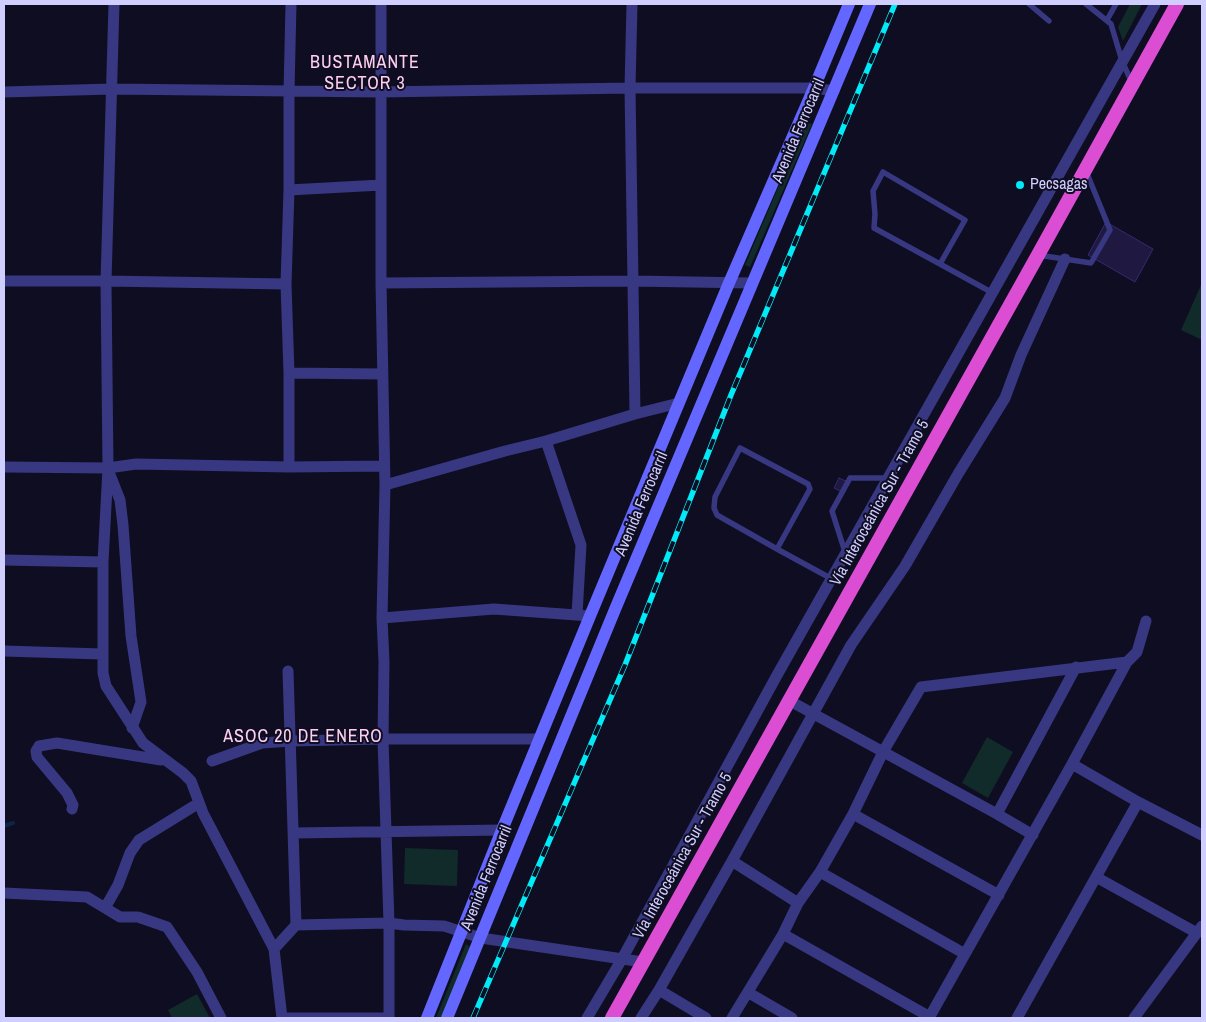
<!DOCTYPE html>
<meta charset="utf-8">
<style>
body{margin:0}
#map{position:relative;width:1206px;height:1022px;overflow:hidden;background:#0f0d21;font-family:"Archivo Narrow",sans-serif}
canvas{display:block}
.frame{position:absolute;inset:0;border:5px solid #d0cdff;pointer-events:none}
</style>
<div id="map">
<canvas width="1206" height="1022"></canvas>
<div class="frame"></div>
</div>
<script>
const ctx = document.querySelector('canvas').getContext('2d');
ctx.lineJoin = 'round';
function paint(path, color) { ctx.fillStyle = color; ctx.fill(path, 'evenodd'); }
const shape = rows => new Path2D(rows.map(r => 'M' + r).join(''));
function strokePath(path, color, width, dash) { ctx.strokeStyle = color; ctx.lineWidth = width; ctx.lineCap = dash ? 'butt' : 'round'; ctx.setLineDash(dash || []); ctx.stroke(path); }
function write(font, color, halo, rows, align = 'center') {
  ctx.font = font + ' "Archivo Narrow",sans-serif'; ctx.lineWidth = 4; ctx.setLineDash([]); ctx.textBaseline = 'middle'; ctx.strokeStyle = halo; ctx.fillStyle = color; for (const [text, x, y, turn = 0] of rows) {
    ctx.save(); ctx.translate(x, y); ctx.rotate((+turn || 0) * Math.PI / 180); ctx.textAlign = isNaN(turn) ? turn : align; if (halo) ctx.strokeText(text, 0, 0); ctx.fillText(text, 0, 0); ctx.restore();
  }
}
const green = shape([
 [1130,4,1142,4,1123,41,1118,27],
 [806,122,812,124,750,267,745,265],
 [1201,285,1202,286,1202,340,1181,330],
 [987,737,1013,752,988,798,962,783],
 [405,848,458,850,457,886,404,884],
 [466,944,470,947,441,1018,436,1018],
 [197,994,210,1018,172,1018,168,1010]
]);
const stream = shape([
 [4,826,13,823]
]);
const building = shape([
 [1106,222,1153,249,1135,282,1088,255,1106,222],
 [839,478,848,482,842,492,834,488,839,478]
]);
const service = shape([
 [1029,4,1049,21],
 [1086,4,1111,24,1122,61,1132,83],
 [1107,20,1116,4],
 [1038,255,1091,263,1110,230,1086,171],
 [940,264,965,220,883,172,873,191,875,214,874,228,940,264,991,292],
 [777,549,810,489,808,484,740,448,715,497,714,508,717,515,777,549,832,579],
 [845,552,832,511,850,478,887,478]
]);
const minor = shape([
 [114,4,106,281,108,468,103,562,103,673,106,686,143,743,183,773,191,781,203,813,274,949,282,1018],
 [381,4,381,283,385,485,382,618,384,662,383,739,389,923,389,1018],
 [632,4,630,88,635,414],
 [4,92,112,89,380,92,630,88,814,88,834,91],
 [289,190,381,185],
 [4,281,106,281,286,284],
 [381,283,633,281,751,283],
 [289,373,382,374],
 [546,441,581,545,577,615],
 [4,467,108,468,136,464,289,467,384,466],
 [289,467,289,373,286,284,289,190,289,92,291,4],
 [109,472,120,500,123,525,131,636,141,702,132,728],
 [385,485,505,451,546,441,635,414,679,403],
 [4,560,103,562],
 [382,618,494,609,590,616],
 [4,651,102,654],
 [790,701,997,814,1033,835],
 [212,761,262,743,291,741,383,739,540,739],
 [1072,764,1138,802,1202,835],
 [72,809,73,805,67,793,37,757,36,751,39,746,57,743,161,760],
 [853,814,999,895],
 [997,814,1076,667],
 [294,833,502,830],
 [732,861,798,903],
 [820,872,965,954],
 [1096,877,1197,933],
 [4,893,87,897,120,917,138,917,167,927,197,972,221,1018],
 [105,908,118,885,130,853,139,840,199,803],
 [296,925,389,923,404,925,444,926,481,938,643,962],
 [783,934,930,1017],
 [274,949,296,925,288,671],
 [659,990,706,1018],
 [749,993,792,1018],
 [282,1018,389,1018],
 [587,1018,622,959,776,677,1155,4],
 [641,1018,659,990,732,861,851,645,905,566,958,474,1005,398,1021,355,1065,259],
 [732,1018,783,934,798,903,820,872,853,814,883,752,921,687,1127,662],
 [929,1018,1072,764,1127,662,1137,652,1146,621],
 [1017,1018,1138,802],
 [1134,1018,1202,926]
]);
const secondary = shape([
 [427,1018,502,830,590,616,729,283,814,88,849,4],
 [447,1018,616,607,870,4]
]);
const trunk = shape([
 [612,1018,1038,255,1177,4]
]);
const rail = shape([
 [473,1018,625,665,731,395,895,4]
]);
const markers = [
 [1020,185,5,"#00eaf8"]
];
const streetNames = [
 ["Avenida Ferrocarril",799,131,-67],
 ["Vía Interoceánica Sur - Tramo 5",880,503,-61],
 ["Avenida Ferrocarril",642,504,-67],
 ["Vía Interoceánica Sur - Tramo 5",683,856,-61],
 ["Avenida Ferrocarril",487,878,-68]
];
const poiNames = [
 ["Pecsagas",1030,185]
];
const neighbourhoodNames = [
 ["BUSTAMANTE",365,63],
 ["SECTOR 3",365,84],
 ["ASOC 20 DE ENERO",303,737]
];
paint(green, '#102b29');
strokePath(stream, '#0c2546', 4);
paint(building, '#1f1942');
strokePath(building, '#352a6f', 1);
strokePath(service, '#373881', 5.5);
strokePath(minor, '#373881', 11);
strokePath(secondary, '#6467ff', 12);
strokePath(trunk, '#db4ed4', 14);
strokePath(rail, '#00eaf8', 5.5);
strokePath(rail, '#0f0d21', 4, [11]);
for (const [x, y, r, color] of markers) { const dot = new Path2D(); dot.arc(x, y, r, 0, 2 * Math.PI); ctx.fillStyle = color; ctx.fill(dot); strokePath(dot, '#0f0d21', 2); }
write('16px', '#d0cdff', '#0f0d21', streetNames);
write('16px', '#d0cdff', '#0f0d21', poiNames, 'left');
ctx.letterSpacing = '1px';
write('18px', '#ffcff0', '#0f0d21', neighbourhoodNames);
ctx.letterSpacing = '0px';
</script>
